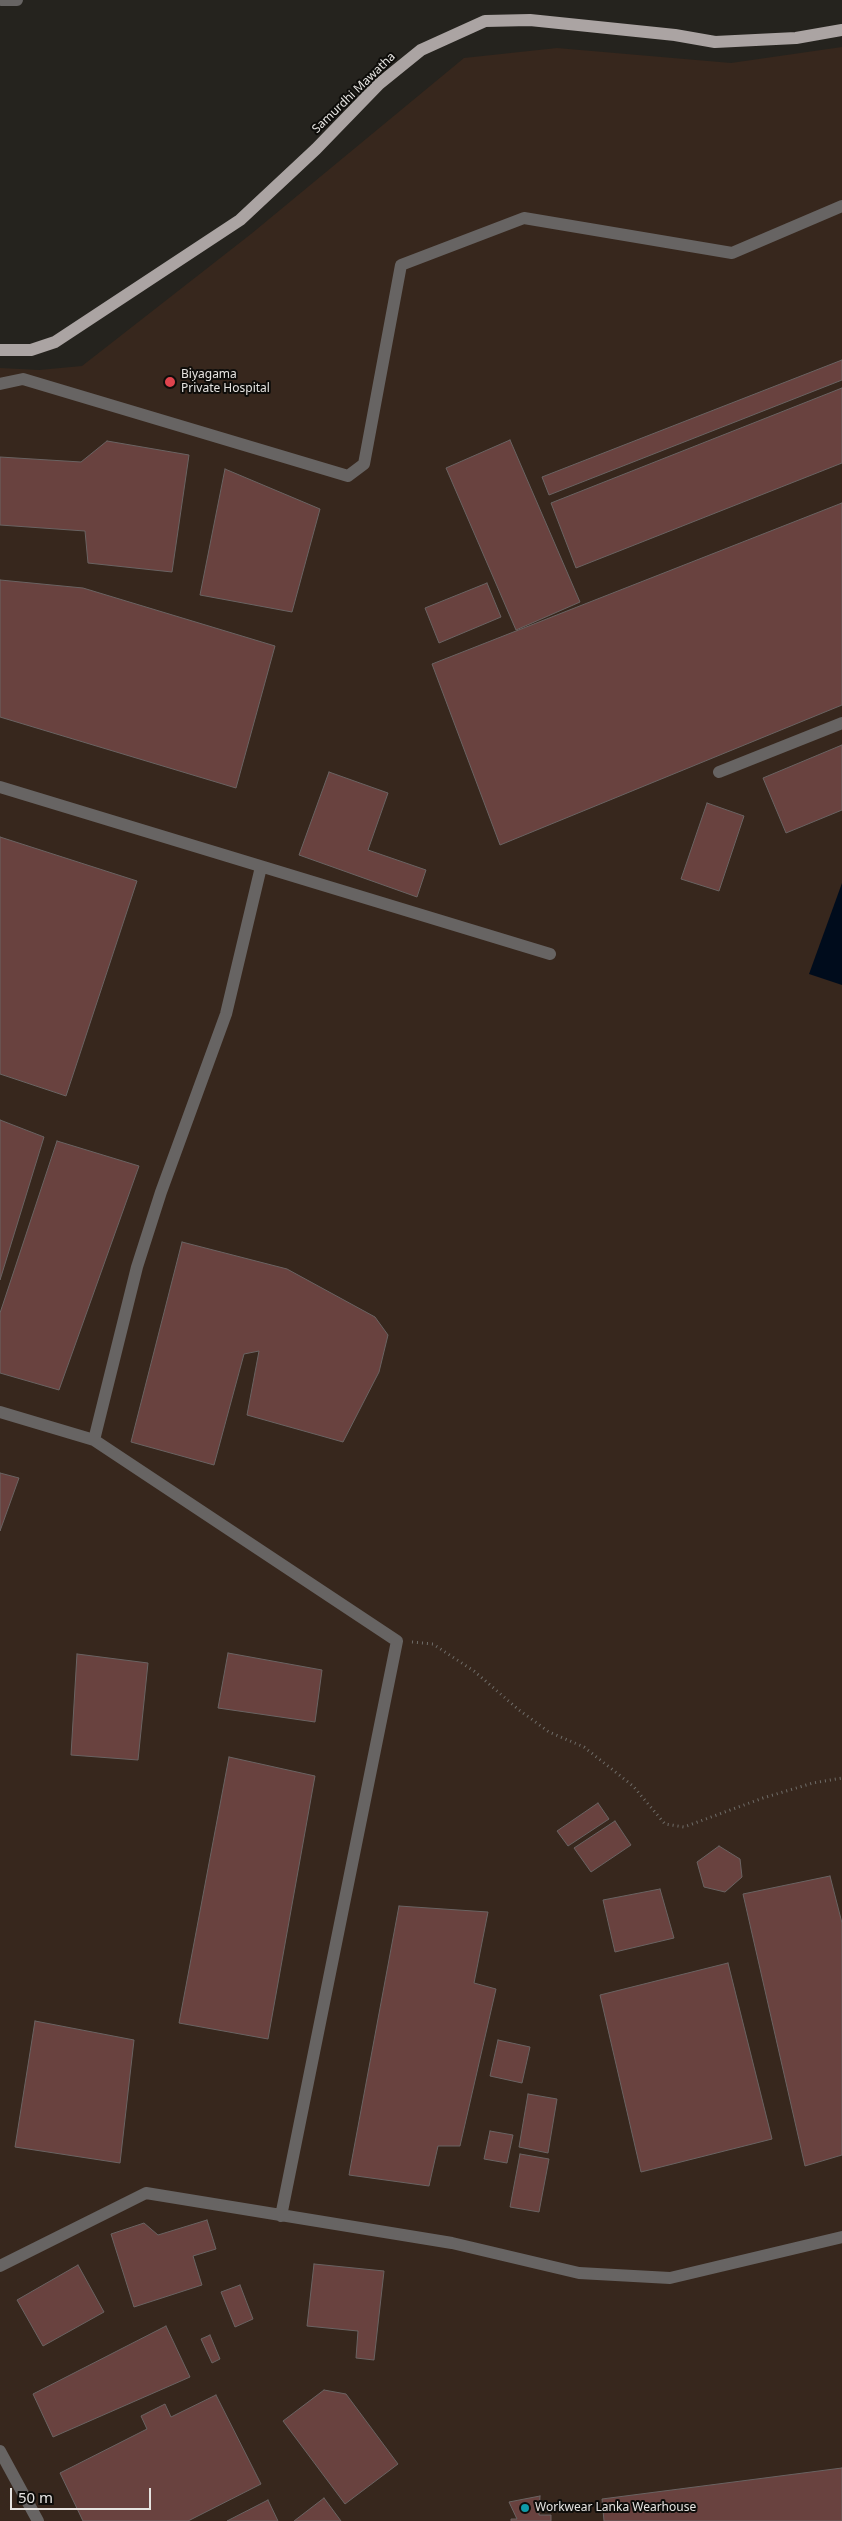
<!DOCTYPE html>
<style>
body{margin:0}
#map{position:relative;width:842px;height:2521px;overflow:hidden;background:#25231e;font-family:"Noto Sans",sans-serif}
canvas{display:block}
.scale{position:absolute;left:10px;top:2488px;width:141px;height:22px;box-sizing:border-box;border:2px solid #e6e4e1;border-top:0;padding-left:6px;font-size:15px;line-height:18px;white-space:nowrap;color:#e6e4e1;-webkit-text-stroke:4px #0e0d0a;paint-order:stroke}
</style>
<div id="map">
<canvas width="842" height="2521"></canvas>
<div class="scale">50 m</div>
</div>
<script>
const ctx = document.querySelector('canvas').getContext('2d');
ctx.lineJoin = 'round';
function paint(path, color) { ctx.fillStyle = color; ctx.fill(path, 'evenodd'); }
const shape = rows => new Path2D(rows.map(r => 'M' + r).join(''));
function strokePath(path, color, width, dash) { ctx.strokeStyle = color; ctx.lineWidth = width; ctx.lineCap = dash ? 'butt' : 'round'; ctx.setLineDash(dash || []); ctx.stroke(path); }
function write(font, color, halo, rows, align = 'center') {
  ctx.font = font + ' "Noto Sans",sans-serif'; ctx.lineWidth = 4; ctx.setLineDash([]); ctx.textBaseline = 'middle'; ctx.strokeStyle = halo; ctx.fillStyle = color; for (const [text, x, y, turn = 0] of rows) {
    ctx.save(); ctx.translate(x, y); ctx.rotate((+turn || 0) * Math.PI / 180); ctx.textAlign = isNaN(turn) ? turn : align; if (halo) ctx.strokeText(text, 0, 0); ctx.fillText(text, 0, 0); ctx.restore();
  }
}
const industrial = shape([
 [842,47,842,2521,0,2521,0,368,39,370,82,366,251,234,464,58,557,48,731,63]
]);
const water = shape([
 [842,883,842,985,809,974]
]);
const building = shape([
 [842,360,842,380,549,495,542,477,842,360],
 [842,388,842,463,576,568,551,503,842,388],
 [510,440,580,602,516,630,446,468,510,440],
 [107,441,189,455,172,572,88,563,85,531,0,525,0,457,81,462,107,441],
 [225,469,320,509,292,612,200,595,225,469],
 [842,503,842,705,500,845,432,664,842,503],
 [0,580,83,588,275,646,236,788,0,717,0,580],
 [487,583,501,617,439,643,425,608,487,583],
 [842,745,842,810,786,833,763,778,842,745],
 [329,772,388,793,368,850,426,870,417,897,299,855,329,772],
 [707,803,744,816,719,891,681,879,707,803],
 [0,837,137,881,66,1096,0,1074,0,837],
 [0,1120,44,1137,0,1280,0,1120],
 [57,1141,139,1166,59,1390,0,1373,0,1313,57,1141],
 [182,1242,287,1269,375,1317,388,1335,379,1372,343,1442,247,1415,259,1351,244,1354,214,1465,131,1442,182,1242],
 [0,1473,19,1478,0,1531,0,1473],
 [228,1653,322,1670,315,1722,218,1708,228,1653],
 [77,1654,148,1663,138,1760,71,1755,77,1654],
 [229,1757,315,1776,268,2039,179,2023,229,1757],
 [598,1803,609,1819,568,1846,557,1831,598,1803],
 [615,1821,631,1845,591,1872,574,1848,615,1821],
 [719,1846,740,1859,742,1877,725,1892,704,1887,697,1862,719,1846],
 [830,1876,842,1923,842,2155,805,2166,743,1894,830,1876],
 [660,1889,674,1938,615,1952,603,1900,660,1889],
 [399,1906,488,1912,474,1983,496,1989,460,2146,438,2146,429,2186,349,2175,399,1906],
 [728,1963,772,2139,641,2172,600,1995,728,1963],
 [35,2021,134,2040,120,2163,15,2147,35,2021],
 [498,2040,530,2047,522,2083,490,2076,498,2040],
 [528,2094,557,2099,548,2153,519,2147,528,2094],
 [490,2131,513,2135,507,2163,484,2159,490,2131],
 [520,2154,549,2159,539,2212,510,2207,520,2154],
 [207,2220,216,2249,193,2256,202,2285,134,2307,111,2234,144,2223,158,2235,207,2220],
 [314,2264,384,2271,374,2360,356,2358,358,2331,307,2326,314,2264],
 [78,2265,104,2312,43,2346,17,2300,78,2265],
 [240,2285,253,2319,235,2327,221,2292,240,2285],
 [166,2326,190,2377,53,2437,33,2394,166,2326],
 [210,2335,220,2359,212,2363,201,2339,210,2335],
 [324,2390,346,2394,398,2464,345,2504,283,2421,324,2390],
 [216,2395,261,2484,188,2521,83,2521,60,2473,147,2429,141,2416,165,2404,171,2417,216,2395],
 [842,2468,842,2521,604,2521,602,2499,842,2468],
 [540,2496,539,2515,551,2515,551,2521,511,2521,511,2519,517,2519,509,2502,540,2496],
 [324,2498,341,2521,294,2521,324,2498],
 [268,2500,278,2521,227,2521,268,2500]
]);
const path = shape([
 [412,1642,433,1644,474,1671,519,1710,549,1732,584,1747,633,1786,665,1824,684,1827,763,1798,813,1783,842,1778]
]);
const minor = shape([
 [2,0,17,0],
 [0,384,23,379,348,476,364,464,401,265,524,218,732,253,842,206],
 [719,772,842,723],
 [0,787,550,954],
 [0,1412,94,1440,397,1641,281,2216],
 [94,1440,137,1267,161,1192,226,1014,261,867],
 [0,2266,146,2193,452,2243,579,2273,670,2278,842,2237],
 [0,2451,38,2521]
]);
const major = shape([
 [0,350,31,350,55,342,240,220,316,149,379,84,421,50,485,21,530,20,675,35,715,42,796,38,842,30]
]);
const markers = [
 [170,382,6,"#e0444e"],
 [525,2508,5,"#0f9aa8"]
];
const streetNames = [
 ["Samurdhi Mawatha",354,93,-44]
];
const poiNames = [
 ["Biyagama",181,375],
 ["Private Hospital",181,389],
 ["Workwear Lanka Wearhouse",535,2508]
];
paint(industrial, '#37271d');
paint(water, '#000c1c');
paint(building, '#69423f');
strokePath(building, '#6a6362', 1);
strokePath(path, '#6f6d69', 3, [1, 4]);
strokePath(minor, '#676463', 12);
strokePath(major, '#aba4a3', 12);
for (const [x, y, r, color] of markers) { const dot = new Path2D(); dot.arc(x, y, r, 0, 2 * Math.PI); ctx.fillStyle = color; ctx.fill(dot); strokePath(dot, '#0e0d0a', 2); }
write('12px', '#e6e4e1', '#0e0d0a', streetNames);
write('12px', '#e6e4e1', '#0e0d0a', poiNames, 'left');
</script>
